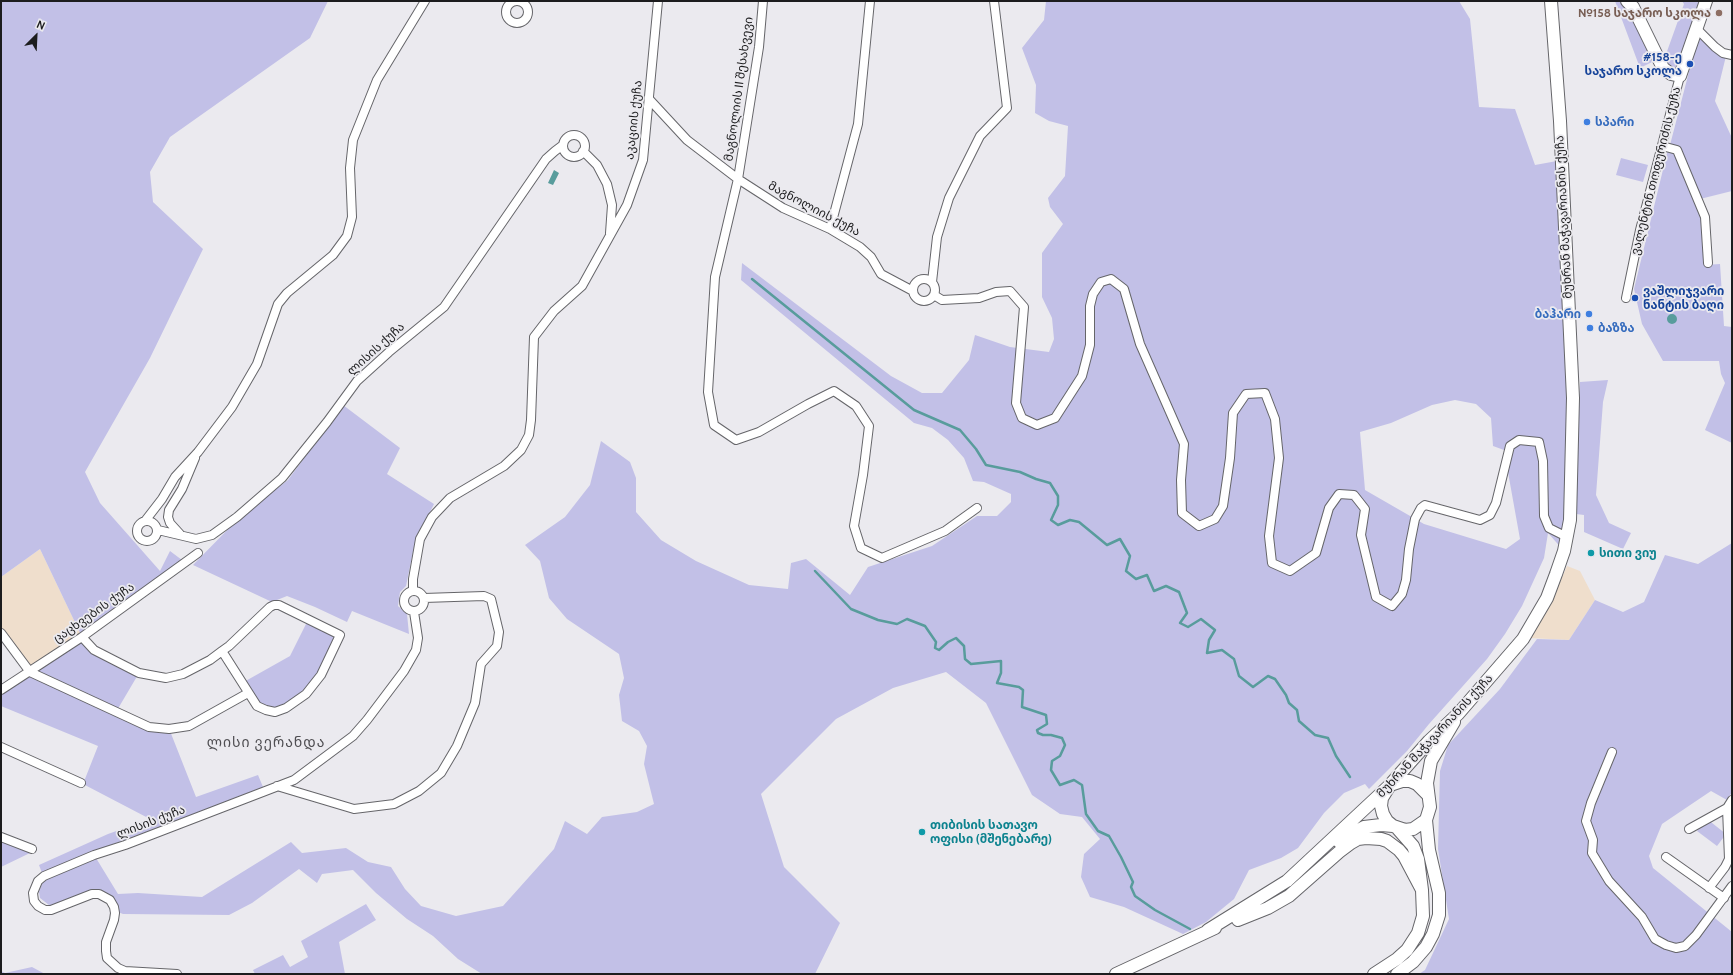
<!DOCTYPE html>
<meta charset="utf-8">
<style>
body{margin:0}
#map{position:relative;width:1733px;height:975px;overflow:hidden;background:#ebeaef;font-family:Cabin,sans-serif}
canvas{display:block}
.frame{position:absolute;inset:0;border:2px solid #1c1c1e;pointer-events:none}
.north{position:absolute;left:16px;top:16px;width:40px;height:40px;-webkit-text-stroke:3px #ebeaef;paint-order:stroke;rotate:24deg;font-size:11px;font-weight:700;line-height:16px;text-align:center;color:#1c1c1e}
.north::after{content:'';display:block;margin:auto;width:14px;height:18px;background:#1c1c1e;clip-path:polygon(50% 0,100% 100%,50% 72%,0 100%)}
</style>
<div id="map">
<canvas width="1733" height="975"></canvas>
<div class="frame"></div>
<div class="north">N</div>
</div>
<script>
const ctx = document.querySelector('canvas').getContext('2d');
ctx.lineJoin = 'round';
function paint(path, color) { ctx.fillStyle = color; ctx.fill(path, 'evenodd'); }
const shape = rows => new Path2D(rows.map(r => 'M' + r).join(''));
function strokePath(path, color, width, dash) { ctx.strokeStyle = color; ctx.lineWidth = width; ctx.lineCap = dash ? 'butt' : 'round'; ctx.setLineDash(dash || []); ctx.stroke(path); }
function write(font, color, halo, rows, align = 'center') {
  ctx.font = font + ' Cabin,"Noto Sans Georgian",sans-serif'; ctx.lineWidth = 3.5; ctx.setLineDash([]); ctx.textBaseline = 'middle'; ctx.strokeStyle = halo; ctx.fillStyle = color; for (const [text, x, y, turn = 0] of rows) {
    ctx.save(); ctx.translate(x, y); ctx.rotate((+turn || 0) * Math.PI / 180); ctx.textAlign = isNaN(turn) ? turn : align; if (halo) ctx.strokeText(text, 0, 0); ctx.fillText(text, 0, 0); ctx.restore();
  }
}
const commercial = shape([
 [40,549,82,637,30,672,1,633,1,577],
 [1567,566,1580,571,1595,600,1569,640,1530,638,1552,600]
]);
const green = shape([
 [1,1,328,1,310,38,170,137,150,172,153,202,203,249,150,358,85,472,100,503,160,571,170,551,182,560,82,637,94,650,139,673,116,712,30,672,82,637,40,549,1,577],
 [1046,1,1459,1,1470,19,1479,107,1515,109,1535,165,1557,161,1572,378,1564,551,1548,533,1544,558,1522,606,1505,634,1487,659,1429,724,1407,751,1369,789,1365,784,1344,793,1324,813,1298,848,1281,858,1249,870,1234,899,1206,922,1183,934,1124,907,1090,897,1081,877,1084,854,1100,839,1082,817,1060,814,1032,795,986,703,946,672,893,688,836,719,761,794,784,867,840,923,815,974,482,974,458,959,433,936,407,919,376,893,353,870,322,874,317,883,299,869,252,903,229,915,123,914,118,912,107,894,99,890,92,890,55,906,49,905,40,898,39,892,43,881,48,877,96,858,118,894,138,893,202,897,291,842,302,853,346,848,368,862,391,867,405,889,421,906,456,916,503,906,554,849,565,821,587,834,602,817,637,812,654,804,644,764,647,746,639,731,622,721,619,695,624,678,619,654,567,619,549,598,540,561,525,545,565,517,590,485,601,441,630,462,636,478,636,512,661,540,696,561,749,585,788,589,791,563,806,559,850,595,868,567,932,546,977,516,997,516,1011,502,1011,494,984,482,973,481,964,458,948,440,932,428,914,423,741,280,742,263,891,376,922,393,942,393,969,360,975,335,1010,347,1049,352,1054,339,1052,318,1042,297,1042,253,1063,224,1050,207,1048,198,1065,176,1068,126,1049,121,1035,113,1036,85,1022,48,1044,20],
 [1455,400,1476,404,1491,418,1493,446,1504,450,1520,539,1506,549,1424,524,1365,490,1360,432,1391,423,1432,405],
 [1615,1,1621,1,1630,8,1652,62,1640,68],
 [1682,1,1702,1,1677,68,1671,68,1667,64,1665,57,1684,4],
 [1698,37,1713,50,1726,56,1715,101,1732,138,1732,191,1700,199,1670,145],
 [1668,149,1677,152,1702,216,1705,265,1720,264,1724,326,1732,327,1732,443,1705,430,1725,383,1721,374,1719,361,1663,361,1642,324,1634,289],
 [1621,158,1648,165,1643,182,1616,175],
 [1608,380,1603,402,1596,495,1609,523,1631,533,1623,549,1584,532,1584,515,1576,514,1580,382],
 [343,405,400,448,387,474,434,504,415,542,406,586,400,592,398,606,407,614,409,634,352,611,347,622,315,607,287,596,272,602,193,565,238,519,288,480],
 [1732,543,1732,792,1727,800,1711,791,1662,824,1649,856,1653,868,1732,932,1732,974,1419,974,1425,970,1449,919,1438,849,1440,771,1448,745,1500,689,1537,639,1569,640,1595,600,1623,612,1644,602,1665,555,1698,564],
 [308,620,340,635,321,675,286,708,266,710,242,683,290,656],
 [31,675,148,730,170,731,196,797,258,775,263,787,160,827,94,851,42,873,39,865,108,834,150,819,83,784,98,746,1,706,1,694],
 [1707,819,1726,834,1717,846,1697,831],
 [1,841,30,853,1,867],
 [366,904,376,920,339,942,345,974,255,974,253,970,283,955,290,967,308,957,301,941],
 [32,967,45,974,1,974,1,971,5,973]
]);
const water = shape([
 [554,170,559,173,553,185,548,183],
 '1667 319a5 5 0 1 1 10 0a5 5 0 1 1-10 0Z'
]);
const stream = shape([
 [752,279,914,410,960,430,976,449,986,465,1020,472,1036,479,1050,483,1058,496,1058,505,1051,520,1058,525,1070,520,1079,522,1107,545,1120,539,1130,556,1126,571,1136,579,1147,575,1154,591,1166,586,1179,592,1187,613,1180,623,1188,627,1201,619,1215,630,1209,640,1207,653,1222,650,1234,659,1239,676,1253,687,1268,676,1275,679,1286,695,1289,703,1297,710,1299,721,1315,735,1328,738,1336,756,1350,777],
 [815,571,851,609,878,620,897,624,907,619,925,626,936,642,935,648,939,650,948,642,956,638,964,646,965,659,971,664,1001,661,1001,673,997,683,1019,687,1023,690,1022,707,1046,715,1047,724,1037,730,1038,733,1043,735,1051,735,1062,738,1065,745,1060,756,1052,761,1051,770,1060,785,1074,780,1082,785,1086,814,1098,831,1109,836,1121,857,1133,882,1131,887,1135,896,1155,910,1190,929]
]);
const street = shape([
 [763,1,759,47,738,179,715,277,708,392,714,425,736,440,759,432,808,404,834,391,856,406,869,426,863,475,854,526,861,548,882,558,945,531,977,508],
 '506 12a11 11 0 1 1 22 0a11 11 0 1 1-22 0Z',
 [1697,29,1715,47,1723,53,1732,55],
 [649,99,687,140,738,179,783,208,830,229,860,247,871,257,881,274,913,291],
 '563 146a11 11 0 1 1 22 0a11 11 0 1 1-22 0Z',
 [1662,146,1677,150,1705,217,1708,263],
 [583,151,597,165,607,184,612,205,610,233],
 [830,229,858,124,870,1],
 '913 290a11 11 0 1 1 22 0a11 11 0 1 1-22 0Z',
 [932,282,937,237,949,198,980,136,1007,108,994,1],
 [934,295,942,300,979,298,996,292,1010,291,1024,307,1016,403,1022,418,1037,425,1055,418,1082,376,1090,345,1090,306,1093,294,1101,282,1111,279,1124,289,1140,344,1184,444,1181,480,1182,513,1199,526,1215,519,1223,506,1230,458,1233,413,1246,394,1265,393,1275,419,1279,458,1269,536,1272,563,1290,571,1316,553,1329,508,1339,494,1354,495,1365,509,1361,535,1376,597,1392,606,1402,594,1406,580,1409,549,1415,519,1421,508,1425,505,1480,520,1490,515,1496,503,1510,446,1519,440,1539,442,1543,461,1544,516,1549,528,1567,537],
 [1626,298,1640,230,1680,76],
 '137 531a10 10 0 1 1 20 0a10 10 0 1 1-20 0Z',
 [145,521,162,499,175,477,198,452,232,407,257,364,278,304,287,293,333,255,347,236,352,217,350,168,353,140,377,80,425,1],
 [158,530,196,539,212,535,237,517,282,478,327,422,357,381,389,352,444,307,546,159,555,151,563,145],
 [180,534,170,523,168,517,169,510,182,489,195,458],
 '404 601a10 10 0 1 1 20 0a10 10 0 1 1-20 0Z',
 [413,591,413,579,420,539,432,517,450,498,504,466,521,450,529,435,531,420,534,337,554,311,582,286,627,205,643,160,658,1],
 [1,633,30,672,149,727,169,729,189,726,248,693],
 [82,637,94,650,139,673,166,678,183,674,210,660,222,651,229,646,270,607,274,605,279,605,340,635,321,675,306,694,286,708,275,712,266,710,257,706,222,651],
 [1,690,82,637,198,553],
 [1,747,81,783],
 [1612,752,1591,803,1586,821,1593,840,1592,853,1609,881,1642,917,1655,939,1666,945,1676,948,1685,946,1696,935,1732,886],
 [277,786,354,809,394,804,419,791,441,773,457,746,475,703,481,664,497,646,499,632,491,599,484,596,424,598],
 [1689,829,1727,808],
 [1,837,32,849],
 [1666,857,1724,898],
 [1709,888,1725,867,1729,859,1727,808,1732,800],
 [177,974,125,971,118,968,107,958,106,951,106,942,114,920,115,913,114,907,110,900,99,894,92,894,51,910,45,910,38,906,34,901,33,893,38,881,44,876,94,855,125,845,294,780,353,736,367,720,404,671,416,650,418,638,414,612]
]);
const secondary = shape([
 [1627,1,1633,7,1663,68,1671,74,1680,76,1706,1],
 [1427,794,1417,784,1410,781,1402,781,1390,785,1382,798,1381,806,1383,814,1387,821,1393,826,1405,830,1413,829,1426,820,1430,807,1427,783,1431,761,1454,722],
 [1339,842,1347,836,1364,827,1381,825,1393,826],
 [1238,920,1268,908,1289,896,1339,852,1351,843,1358,839,1366,838,1381,839,1387,841,1399,850,1404,856,1422,890],
 [1208,930,1287,881,1390,785,1429,741,1458,714,1523,639,1547,598,1556,574,1564,551,1570,520,1573,398,1560,121,1551,1],
 [1116,974,1215,928],
 [1374,974,1397,959,1407,950,1418,933,1423,916,1422,890,1418,859,1413,846,1398,829],
 [1397,974,1413,962,1426,947,1433,934,1439,915,1439,893,1429,850,1426,820]
]);
const markers = [
 [1719,13,4,"#8d6e63"],
 [1690,64,4,"#1a4fb4"],
 [1587,122,4,"#3f7fe0"],
 [1635,298,4,"#1a4fb4"],
 [1589,314,4,"#3f7fe0"],
 [1590,328,4,"#3f7fe0"],
 [1591,553,4,"#0f9aa8"],
 [922,832,4,"#0f9aa8"]
];
const educationNames = [
 ["№158 საჯარო სკოლა",1711,13]
];
const transitNames = [
 ["#158-ე",1682,57],
 ["საჯარო სკოლა",1682,71],
 ["ვაშლიჯვარი",1643,291,"left"],
 ["ნანტის ბაღი",1643,305,"left"]
];
const streetNames = [
 ["მაგნოლიის II შესახვევი",739,89,-82],
 ["აკაციის ქუჩა",634,120,-84],
 ["ვალენტინ თოფურიძის ქუჩა",1656,171,-76],
 ["მაგნოლიის ქუჩა",814,209,28],
 ["მუხრან მაჭავარიანის ქუჩა",1564,217,-93],
 ["ლისის ქუჩა",376,349,-42],
 ["ცაცხვების ქუჩა",94,613,-35],
 ["მუხრან მაჭავარიანის ქუჩა",1435,736,-47],
 ["ლისის ქუჩა",151,822,-21]
];
const shopNames = [
 ["სპარი",1595,122],
 ["ბაჰარი",1581,314,"right"],
 ["ბაზზა",1598,328]
];
const cultureNames = [
 ["სითი ვიუ",1599,553],
 ["თიბისის სათავო",930,825],
 ["ოფისი (მშენებარე)",930,839]
];
const quarterNames = [
 ["ლისი ვერანდა",266,743]
];
paint(commercial, '#efdecc');
paint(green, '#c2c0e7');
paint(water, '#589c9c');
strokePath(stream, '#589c9c', 2.5);
strokePath(street, '#656569', 10);
strokePath(secondary, '#656569', 14);
strokePath(street, '#fff', 8);
strokePath(secondary, '#fff', 12);
for (const [x, y, r, color] of markers) { const dot = new Path2D(); dot.arc(x, y, r, 0, 2 * Math.PI); ctx.fillStyle = color; ctx.fill(dot); strokePath(dot, '#ebeaef', 1.5); }
write('bold 12px', '#785e54', '#ebeaef', educationNames, 'right');
write('bold 12px', '#164399', '#ebeaef', transitNames, 'right');
write('12px', '#1c1c1e', '#ebeaef', streetNames);
write('bold 12px', '#366cbe', '#ebeaef', shopNames, 'left');
write('bold 12px', '#0d838f', '#ebeaef', cultureNames, 'left');
ctx.letterSpacing = '1px';
write('14px', '#4f4e52', '#ebeaef', quarterNames);
ctx.letterSpacing = '0px';
</script>
